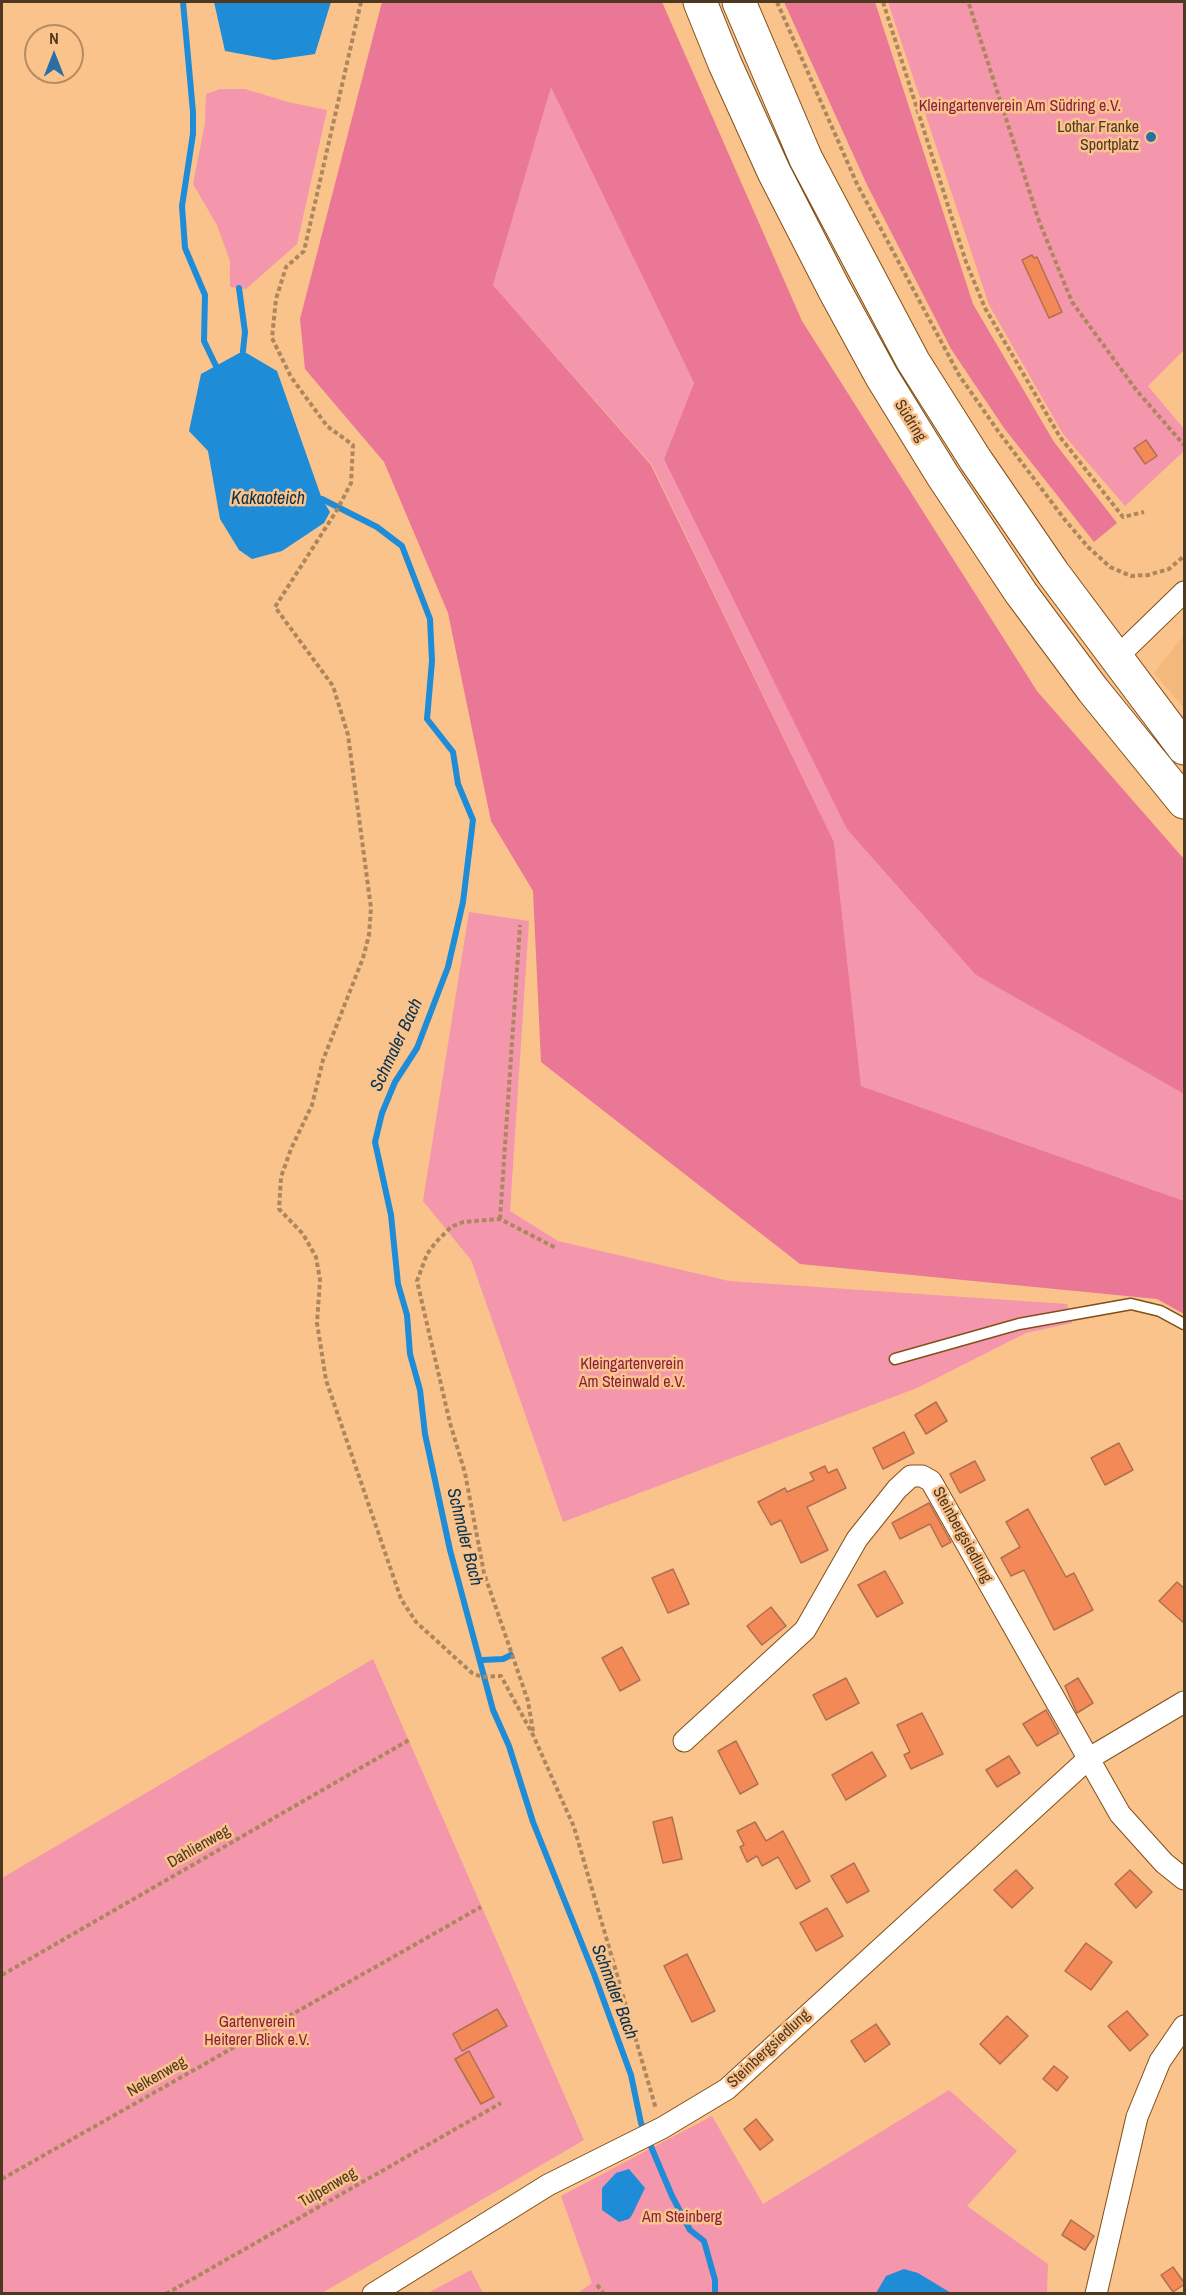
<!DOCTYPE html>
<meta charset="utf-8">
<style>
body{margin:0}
#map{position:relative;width:1186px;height:2295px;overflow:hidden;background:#fac38c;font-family:"Archivo Narrow",sans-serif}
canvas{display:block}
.frame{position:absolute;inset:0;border:3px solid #4e3821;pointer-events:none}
.north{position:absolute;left:24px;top:24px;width:60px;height:60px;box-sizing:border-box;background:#fac38c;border:2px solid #b58b61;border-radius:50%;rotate:0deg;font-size:16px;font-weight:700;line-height:24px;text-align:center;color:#4e3821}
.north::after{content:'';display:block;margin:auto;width:21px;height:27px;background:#2a6fa4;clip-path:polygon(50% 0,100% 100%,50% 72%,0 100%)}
</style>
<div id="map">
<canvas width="1186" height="2295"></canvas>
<div class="frame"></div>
<div class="north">N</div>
</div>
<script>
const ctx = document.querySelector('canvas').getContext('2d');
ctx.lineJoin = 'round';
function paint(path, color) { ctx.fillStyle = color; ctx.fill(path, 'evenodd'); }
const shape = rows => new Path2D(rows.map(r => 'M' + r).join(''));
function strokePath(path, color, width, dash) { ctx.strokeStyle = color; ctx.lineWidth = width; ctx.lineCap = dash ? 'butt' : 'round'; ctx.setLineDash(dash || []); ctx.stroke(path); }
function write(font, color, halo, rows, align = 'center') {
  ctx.font = font + ' "Archivo Narrow",sans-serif'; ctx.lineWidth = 5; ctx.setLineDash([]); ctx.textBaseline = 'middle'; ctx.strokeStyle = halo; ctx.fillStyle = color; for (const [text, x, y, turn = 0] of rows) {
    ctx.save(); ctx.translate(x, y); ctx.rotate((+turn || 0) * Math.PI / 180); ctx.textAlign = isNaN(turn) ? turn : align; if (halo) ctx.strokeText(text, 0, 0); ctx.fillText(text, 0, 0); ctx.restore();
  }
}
const built = shape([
 [1184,635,1184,708,1154,673]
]);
const green = shape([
 [888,2,1184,2,1184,350,1148,386,1184,429,1184,451,1125,506,1063,434,989,305],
 [551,86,694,383,664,459,976,975,1184,1094,1184,1201,861,1086,834,842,652,465,493,285],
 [220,89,245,89,288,102,327,110,297,244,246,289,230,287,230,261,217,225,193,184,205,123,206,94],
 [469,912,529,921,510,1211,558,1241,729,1281,1067,1304,1072,1323,1026,1333,917,1388,563,1522,471,1260,423,1201],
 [373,1659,584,2140,322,2293,2,2293,2,1878],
 [949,2090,1017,2151,967,2206,1048,2264,1047,2293,578,2293,592,2283,561,2196,712,2116,763,2204],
 [471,2270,483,2293,428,2293]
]);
const forest = shape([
 [382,2,662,2,802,321,1037,691,1184,859,1184,1094,976,975,847,829,664,459,694,383,551,87,493,285,651,465,834,842,861,1086,1184,1201,1184,1314,1157,1299,800,1264,541,1062,533,891,491,821,448,613,384,462,305,369,300,319],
 [784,2,875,2,973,304,1054,442,1117,523,1094,542,1004,428,951,349,868,187]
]);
const water = shape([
 [214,2,331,2,315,54,274,60,225,51],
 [243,351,277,371,322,499,330,512,324,523,282,551,252,559,239,550,220,519,208,451,189,431,201,374],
 [629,2169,645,2188,632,2215,629,2219,619,2222,602,2210,602,2188,616,2173],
 [904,2269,918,2273,951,2293,876,2293,886,2276]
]);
const stream = shape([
 [183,2,193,112,193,134,182,206,185,248,205,295,204,341,216,366],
 [239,288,245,332,243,351],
 [322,499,377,527,402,546,430,619,432,661,427,719,453,752,458,784,473,820,463,902,448,967,417,1048,395,1082,382,1113,375,1142,391,1215,398,1284,407,1315,410,1354,420,1390,425,1434,450,1550,493,1710,509,1746,533,1822,594,1974,631,2075,641,2123,672,2196,690,2230,704,2241,715,2280,715,2294],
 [482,1660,503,1659,511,1655]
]);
const building = shape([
 [1032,255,1034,258,1037,257,1062,312,1049,318,1022,260,1032,255],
 [1146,440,1157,456,1145,464,1134,448,1146,440],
 [936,1402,947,1421,926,1434,915,1415,936,1402],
 [904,1432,914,1453,883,1469,873,1448,904,1432],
 [1119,1443,1133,1470,1105,1485,1091,1458,1119,1443],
 [975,1461,985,1480,960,1493,950,1474,975,1461],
 [825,1466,828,1473,837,1469,846,1488,807,1507,828,1550,801,1563,781,1520,771,1525,758,1502,785,1488,787,1492,814,1480,810,1473,825,1466],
 [929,1503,951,1542,942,1547,930,1524,900,1539,892,1523,929,1503],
 [1028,1509,1066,1577,1074,1573,1093,1610,1054,1630,1024,1570,1011,1576,1001,1558,1020,1547,1006,1522,1028,1509],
 [673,1569,689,1604,668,1613,652,1578,673,1569],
 [885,1571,903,1603,877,1617,858,1585,885,1571],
 [1177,1582,1185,1589,1185,1624,1159,1601,1177,1582],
 [771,1607,786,1626,762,1645,747,1626,771,1607],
 [622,1647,640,1680,620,1691,602,1658,622,1647],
 [846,1678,859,1703,826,1720,813,1695,846,1678],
 [1078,1678,1093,1703,1077,1713,1065,1686,1078,1678],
 [1046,1710,1059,1733,1037,1746,1023,1724,1046,1710],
 [922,1713,943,1754,911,1769,904,1755,910,1752,897,1725,922,1713],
 [736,1741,758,1784,740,1794,718,1751,736,1741],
 [872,1752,886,1776,846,1800,832,1775,872,1752],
 [1009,1756,1020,1773,997,1787,986,1770,1009,1756],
 [672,1817,682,1859,663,1863,653,1822,672,1817],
 [755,1822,766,1841,783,1831,810,1881,796,1889,778,1857,762,1866,757,1856,747,1862,740,1847,744,1845,737,1831,755,1822],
 [854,1863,869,1891,847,1903,831,1876,854,1863],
 [1016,1870,1033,1888,1012,1908,994,1890,1016,1870],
 [1130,1870,1152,1892,1136,1908,1115,1884,1130,1870],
 [827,1908,843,1936,816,1951,800,1923,827,1908],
 [1086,1943,1112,1962,1091,1990,1065,1971,1086,1943],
 [687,1954,715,2011,692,2022,664,1966,687,1954],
 [497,2009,507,2026,462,2051,453,2034,497,2009],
 [1127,2011,1148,2035,1130,2051,1108,2026,1127,2011],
 [1007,2016,1028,2036,1000,2064,980,2044,1007,2016],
 [876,2024,890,2044,865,2062,851,2041,876,2024],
 [469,2051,494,2097,481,2104,455,2059,469,2051],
 [1054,2066,1068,2077,1057,2091,1043,2079,1054,2066],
 [756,2119,773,2140,760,2150,744,2129,756,2119],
 [1071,2220,1094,2236,1085,2250,1062,2235,1071,2220],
 [1173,2267,1185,2284,1173,2292,1161,2275,1173,2267]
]);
const path = shape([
 [361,2,304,251,286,267,276,299,272,338,291,377,327,426,353,445,351,483,337,510,275,607,333,686,348,735,371,908,369,935,363,958,323,1060,312,1105,291,1149,281,1177,279,1209,303,1234,316,1257,320,1280,317,1323,326,1380,401,1599,416,1622,472,1673,482,1677,501,1676,533,1735,574,1827,656,2109],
 [777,2,857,184,959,375,998,431,1065,520,1088,547,1110,567,1131,576,1148,575,1169,569,1184,556],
 [883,2,966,262,985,308,1060,437,1123,517,1144,512],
 [969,4,1039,221,1072,302,1137,391,1184,445],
 [500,1219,520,925],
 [533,1731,528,1701,484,1573,465,1473,450,1423,417,1281,427,1254,436,1242,451,1227,463,1222,500,1219,556,1248],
 [2,1975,409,1740],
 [2,2179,481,1907],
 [597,2285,604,2294],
 [166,2294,501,2103]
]);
const lane = shape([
 [895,1359,1019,1324,1131,1304,1160,1311,1184,1324]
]);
const street = shape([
 [1115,659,1184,592],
 [684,1741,805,1630,857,1539,897,1489,911,1476,922,1476,931,1481,1120,1814,1164,1863,1184,1879],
 [373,2294,548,2185,662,2128,727,2089,1088,1759,1184,1702],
 [1096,2294,1137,2117,1160,2061,1184,2026]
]);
const primary = shape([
 [700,2,725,64,774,172,834,289,882,377,943,476,1021,593,1093,690,1184,802],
 [739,2,806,159,913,361,975,459,1053,573,1184,748]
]);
const markers = [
 [1151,137,6,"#2a6fa4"]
];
const parkNames = [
 ["Kleingartenverein Am Südring e.V.",1020,107],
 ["Kleingartenverein",632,1365],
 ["Am Steinwald e.V.",632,1383],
 ["Gartenverein",257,2023],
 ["Heiterer Blick e.V.",257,2041],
 ["Am Steinberg",682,2218]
];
const poiNames = [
 ["Lothar Franke",1139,128],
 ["Sportplatz",1139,146]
];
const streetNames = [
 ["Südring",910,421,58],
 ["Steinbergsiedlung",962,1535,61],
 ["Dahlienweg",199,1847,-30],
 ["Steinbergsiedlung",769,2049,-43],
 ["Nelkenweg",157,2077,-30],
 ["Tulpenweg",328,2188,-30]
];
const waterNames = [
 ["Kakaoteich",268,499],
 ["Schmaler Bach",397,1045,-65],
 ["Schmaler Bach",464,1537,76],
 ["Schmaler Bach",614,1992,69]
];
paint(built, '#f5b87c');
paint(green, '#f496ac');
paint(forest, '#ea7795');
paint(water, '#1f8cd7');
strokePath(stream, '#1f8cd7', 6);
paint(building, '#f38956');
strokePath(building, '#b16f51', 1.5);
strokePath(lane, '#815018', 13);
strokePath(street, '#815018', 23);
strokePath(primary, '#815018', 35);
strokePath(path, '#ae865d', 4, [4.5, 3]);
strokePath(lane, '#fff', 10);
strokePath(street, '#fff', 21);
strokePath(primary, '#fff', 33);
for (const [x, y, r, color] of markers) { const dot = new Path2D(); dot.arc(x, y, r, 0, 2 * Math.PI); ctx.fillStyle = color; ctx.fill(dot); strokePath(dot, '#fac38c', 2); }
write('16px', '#871f43', '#fac38c', parkNames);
write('16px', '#4e3821', '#fac38c', poiNames, 'right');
write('16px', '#4e3821', '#fac38c', streetNames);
write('italic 18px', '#073250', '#fac38c', waterNames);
</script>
